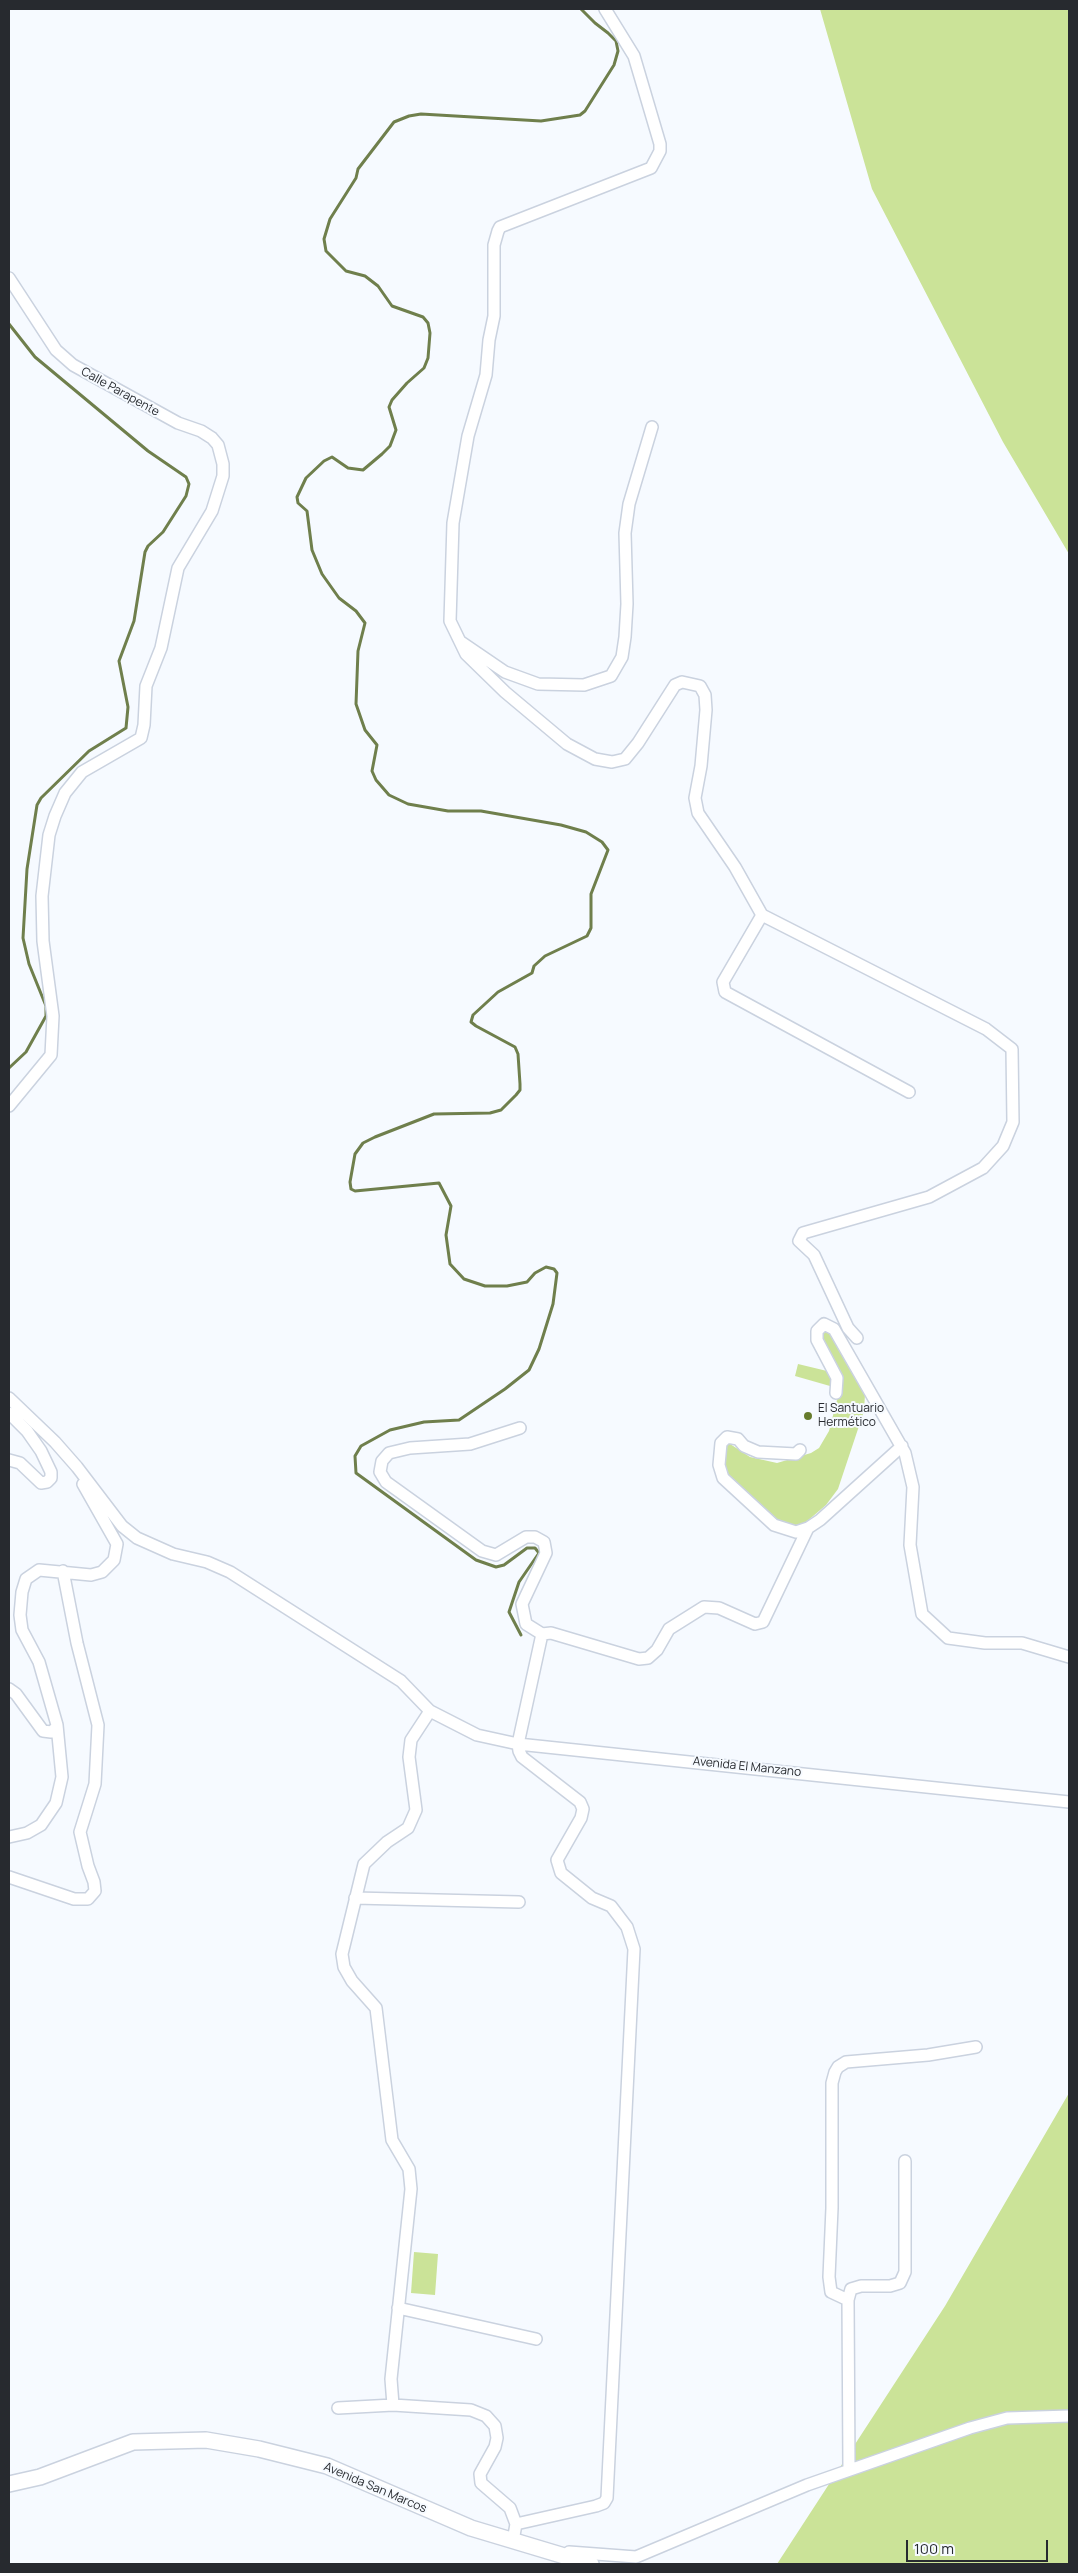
<!DOCTYPE html>
<meta charset="utf-8">
<style>
body{margin:0}
#map{position:relative;width:1078px;height:2573px;overflow:hidden;background:#f6faff;font-family:Manrope,sans-serif}
canvas{display:block}
.frame{position:absolute;inset:0;border:10px solid #272a2f;pointer-events:none}
.scale{position:absolute;left:906px;top:2540px;width:142px;height:22px;box-sizing:border-box;border:2px solid #272a2f;border-top:0;padding-left:6px;font-size:15px;line-height:18px;white-space:nowrap;color:#272a2f;-webkit-text-stroke:4px #f6faff;paint-order:stroke}
</style>
<div id="map">
<canvas width="1078" height="2573"></canvas>
<div class="frame"></div>
<div class="scale">100 m</div>
</div>
<script>
const ctx = document.querySelector('canvas').getContext('2d');
ctx.lineJoin = 'round';
function paint(path, color) { ctx.fillStyle = color; ctx.fill(path, 'evenodd'); }
const shape = rows => new Path2D(rows.map(r => 'M' + r).join(''));
function strokePath(path, color, width, dash) { ctx.strokeStyle = color; ctx.lineWidth = width; ctx.lineCap = dash ? 'butt' : 'round'; ctx.setLineDash(dash || []); ctx.stroke(path); }
function write(font, color, halo, rows, align = 'center') {
  ctx.font = font + ' Manrope,sans-serif'; ctx.lineWidth = 4; ctx.setLineDash([]); ctx.textBaseline = 'middle'; ctx.strokeStyle = halo; ctx.fillStyle = color; for (const [text, x, y, turn = 0] of rows) {
    ctx.save(); ctx.translate(x, y); ctx.rotate((+turn || 0) * Math.PI / 180); ctx.textAlign = isNaN(turn) ? turn : align; if (halo) ctx.strokeText(text, 0, 0); ctx.fillText(text, 0, 0); ctx.restore();
  }
}
const green = shape([
 [820,9,1069,9,1069,554,1003,442,872,189],
 [828,1331,865,1394,864,1411,838,1489,826,1505,805,1523,796,1525,784,1524,775,1520,726,1476,722,1446,727,1442,750,1457,777,1463,811,1453,819,1448,829,1431,839,1392,821,1342,822,1333],
 [798,1364,827,1371,831,1380,830,1386,795,1376],
 [1069,2093,1069,2564,777,2564,945,2306],
 [414,2252,438,2254,435,2295,411,2293]
]);
const stream = shape([
 [9,324,35,357,148,451,186,477,189,484,186,496,163,532,148,546,145,552,134,621,119,661,128,707,126,728,89,751,41,798,37,805,27,869,23,938,29,964,46,1006,46,1016,26,1052,9,1068],
 [521,1635,509,1612,519,1582,539,1553,535,1548,527,1548,504,1565,496,1567,476,1560,356,1473,355,1456,361,1446,390,1430,424,1422,459,1420,505,1389,529,1370,539,1349,553,1304,557,1273,554,1269,546,1267,535,1273,527,1282,507,1286,485,1286,464,1279,450,1264,446,1235,451,1206,439,1183,355,1191,351,1189,350,1182,355,1154,363,1143,375,1137,434,1114,490,1113,501,1110,516,1095,520,1090,520,1084,518,1054,515,1047,476,1026,471,1022,473,1015,498,992,532,973,534,966,545,956,587,936,591,928,591,894,608,850,602,842,586,832,561,825,481,811,448,811,408,804,389,795,376,780,372,771,377,745,365,730,356,704,358,651,365,623,356,611,339,598,322,574,312,550,307,511,298,503,297,497,306,478,324,461,332,457,348,468,363,470,382,454,390,446,396,430,389,407,392,400,407,383,424,368,428,358,430,333,428,323,423,317,392,306,378,286,365,276,346,271,326,251,324,239,330,219,356,178,358,169,394,122,409,116,421,114,541,121,580,115,585,111,614,65,618,51,616,41,608,33,595,23,581,9]
]);
const street = shape([
 [605,9,634,56,660,144,660,151,651,168,500,227,498,231,494,245,494,316,489,340,486,375,468,436,453,523,450,621,466,654,505,692,567,744,595,759,612,762,625,759,638,743,675,685,682,682,700,686,705,695,706,710,701,766,695,798,698,813,735,867,762,915,986,1029,1012,1049,1013,1122,1003,1146,983,1168,929,1197,803,1233,799,1241,814,1255,848,1328,857,1338],
 [9,278,56,350,73,365,178,423,201,431,212,438,218,445,223,464,223,476,212,511,178,568,161,648,146,686,144,725,141,738,82,772,65,793,55,816,49,835,42,896,43,941,53,1016,51,1055,9,1106],
 [461,642,505,672,538,684,584,685,611,676,622,657,625,637,627,604,625,533,629,504,652,427],
 [762,915,723,982,725,992,909,1092],
 [836,1393,837,1378,817,1340,817,1331,824,1324,834,1329,905,1453,913,1487,910,1545,922,1614,948,1638,985,1643,1022,1643,1069,1657],
 [9,1398,55,1442,77,1467,122,1526,137,1538,173,1554,207,1562,230,1572,401,1681,430,1711,477,1735,518,1744,1069,1802],
 [9,1413,27,1431,41,1451,51,1472,51,1478,47,1482,41,1483,20,1463,9,1460],
 [520,1428,470,1444,410,1448,389,1453,382,1461,380,1472,386,1482,482,1551,496,1555,526,1537,535,1537,544,1542,546,1553,522,1604,526,1624,542,1634,551,1633,639,1659,648,1658,657,1650,669,1629,704,1607,719,1608,755,1624,763,1622,808,1528],
 [800,1450,796,1454,758,1452,744,1446,738,1439,727,1437,721,1443,719,1465,723,1478,774,1525,796,1532,808,1528,820,1520,902,1446],
 [9,1689,16,1694,43,1731,51,1732,56,1728,57,1725,39,1662,22,1630,20,1615,22,1592,26,1579,39,1570,91,1575,102,1572,114,1560,117,1544,83,1484],
 [9,1837,27,1833,41,1825,56,1803,62,1777,57,1725],
 [9,1877,74,1899,88,1899,95,1891,94,1882,88,1866,80,1832,95,1784,98,1725,77,1643,63,1571],
 [355,1898,519,1902],
 [848,2300,831,2292,829,2277,832,2208,832,2083,835,2072,838,2067,846,2062,928,2055,976,2047],
 [398,2308,536,2339],
 [393,2405,391,2379,411,2189,409,2169,392,2140,376,2008,352,1981,344,1967,342,1954,364,1864,387,1842,408,1828,416,1810,409,1757,411,1740,430,1711],
 [338,2408,393,2405,471,2410,486,2416,495,2426,497,2438,495,2447,480,2474,481,2483,510,2508,516,2524,513,2541],
 [849,2469,848,2300,851,2289,861,2286,890,2286,900,2283,905,2272,905,2161],
 [516,2524,596,2506,604,2503,607,2498,634,1949,627,1927,611,1906,592,1898,561,1873,557,1860,581,1818,583,1809,580,1802,522,1757,519,1751,518,1744,542,1634],
 [569,2552,636,2557,807,2485,970,2428,1007,2418,1069,2416]
]);
const secondary = shape([
 [9,2484,40,2477,133,2442,206,2440,259,2449,327,2466,471,2528,591,2564]
]);
const markers = [
 [808,1416,5,"#667b2c"]
];
const streetNames = [
 ["Calle Parapente",120,392,29],
 ["Avenida El Manzano",747,1767,6],
 ["Avenida San Marcos",375,2488,23]
];
const poiNames = [
 ["El Santuario",818,1409],
 ["Hermético",818,1423]
];
paint(green, '#cbe398');
strokePath(stream, '#6f7f4c', 3);
strokePath(street, '#cad2df', 14);
strokePath(secondary, '#cad2df', 18);
strokePath(street, '#fff', 11);
strokePath(secondary, '#fff', 15);
for (const [x, y, r, color] of markers) { const dot = new Path2D(); dot.arc(x, y, r, 0, 2 * Math.PI); ctx.fillStyle = color; ctx.fill(dot); strokePath(dot, '#f6faff', 2); }
write('12px', '#272a2f', '#f6faff', streetNames);
write('12px', '#272a2f', '#f6faff', poiNames, 'left');
</script>
